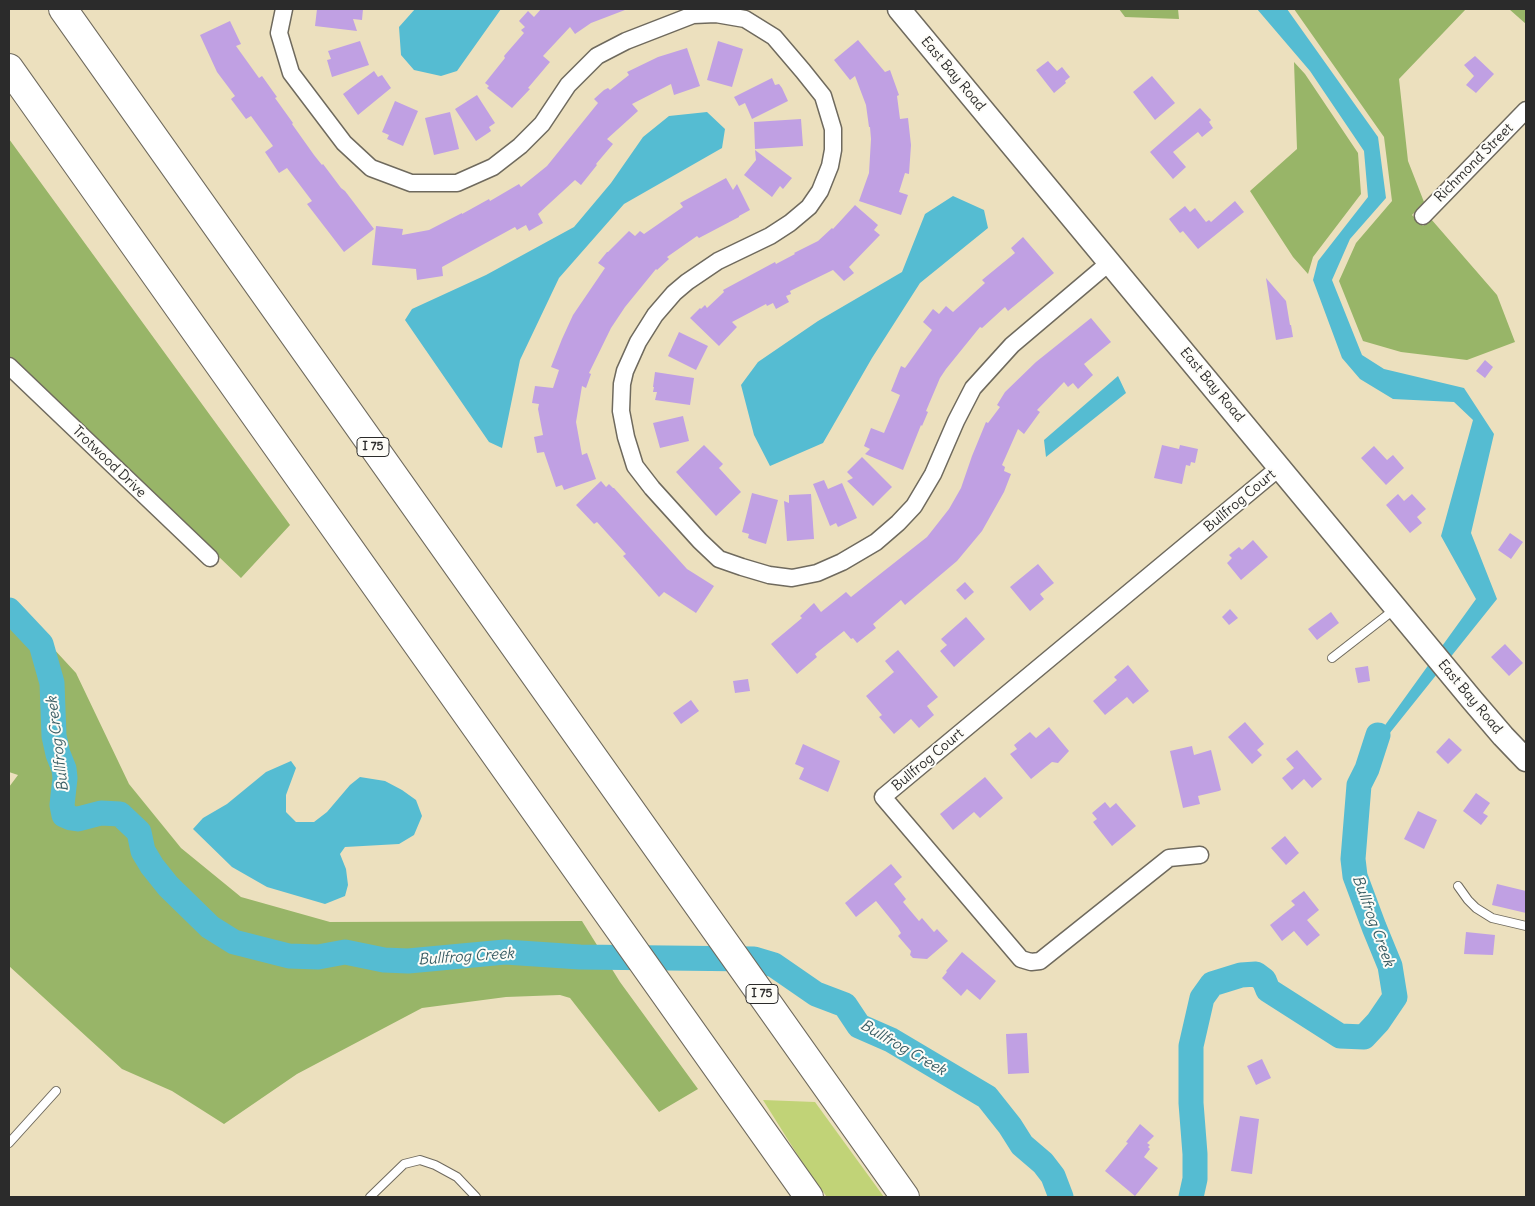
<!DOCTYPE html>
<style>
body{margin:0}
#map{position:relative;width:1535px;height:1206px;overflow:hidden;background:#ece0be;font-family:Delius,sans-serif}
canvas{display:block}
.frame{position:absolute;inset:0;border:10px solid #2b2b2b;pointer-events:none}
</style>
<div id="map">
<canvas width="1535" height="1206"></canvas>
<div class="frame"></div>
</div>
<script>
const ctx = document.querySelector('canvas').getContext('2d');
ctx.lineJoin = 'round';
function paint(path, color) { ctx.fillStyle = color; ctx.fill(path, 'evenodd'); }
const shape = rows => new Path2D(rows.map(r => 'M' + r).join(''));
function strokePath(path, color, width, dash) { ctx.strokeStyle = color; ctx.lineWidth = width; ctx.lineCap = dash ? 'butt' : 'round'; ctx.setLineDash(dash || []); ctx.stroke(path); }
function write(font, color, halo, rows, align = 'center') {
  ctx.font = font + ' Delius,sans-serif'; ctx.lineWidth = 4; ctx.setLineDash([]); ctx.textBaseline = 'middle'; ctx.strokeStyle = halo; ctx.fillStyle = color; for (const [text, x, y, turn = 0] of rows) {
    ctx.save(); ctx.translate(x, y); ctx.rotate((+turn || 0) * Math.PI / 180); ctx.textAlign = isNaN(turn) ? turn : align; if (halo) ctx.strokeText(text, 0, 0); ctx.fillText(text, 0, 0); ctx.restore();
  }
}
const green = shape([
 [763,1100,815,1102,884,1197,827,1197,807,1170]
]);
const forest = shape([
 [1119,9,1178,9,1179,19,1125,17],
 [1294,9,1466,9,1399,79,1408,161,1424,202,1412,215,1423,226,1431,219,1497,295,1515,342,1467,360,1401,352,1363,341,1339,281,1356,243,1392,201,1384,137],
 [1509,9,1526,9,1526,24],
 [1294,62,1305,74,1358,153,1361,194,1313,257,1308,274,1293,257,1250,191,1297,149],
 [9,139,290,525,241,578,9,356],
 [9,607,28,621,76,673,129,784,181,848,241,897,330,922,582,921,620,982,698,1089,659,1112,570,998,560,995,506,997,422,1008,297,1074,224,1124,172,1091,122,1069,9,966,9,787,18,775,9,772]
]);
const water = shape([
 [415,9,501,9,457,71,441,76,414,70,401,55,399,27],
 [1257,9,1287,9,1378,137,1386,198,1350,239,1332,280,1362,355,1384,369,1464,388,1494,434,1471,533,1497,599,1381,744,1378,735,1476,599,1441,536,1473,420,1454,402,1393,399,1360,379,1342,358,1313,280,1318,261,1368,197,1364,151,1310,71],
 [707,112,725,129,722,148,624,204,559,278,520,360,502,448,489,442,405,320,412,309,486,275,574,227,611,183,643,137,669,116],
 [953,196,984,210,988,228,920,283,872,358,823,443,770,466,754,435,741,385,758,362,818,321,902,272,925,214],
 [1118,376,1126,393,1046,457,1044,440],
 [291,761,296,768,286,795,286,812,296,822,314,822,327,812,350,785,360,777,385,781,402,790,416,800,422,816,414,835,399,844,345,847,340,854,346,869,348,885,345,896,325,904,267,887,232,867,193,829,203,818,227,804,266,772]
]);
const river = shape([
 [9,610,41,644,52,683,54,736,58,754,64,769,65,778,62,805,64,815,71,818,78,819,101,813,120,814,139,832,143,851,152,866,168,886,210,927,234,942,289,956,318,957,345,952,384,960,408,961,505,952,580,957,754,959,774,965,816,994,845,1005,859,1026,891,1040,987,1097,1010,1126,1022,1145,1043,1163,1053,1176,1061,1197],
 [1191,1197,1195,1179,1195,1154,1191,1103,1191,1046,1202,998,1212,984,1241,975,1256,974,1264,980,1268,990,1340,1036,1364,1037,1378,1022,1395,997,1390,966,1374,927,1355,876,1353,859,1359,785,1367,769,1378,735]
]);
const building = shape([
 [317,9,363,9,362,20,353,19,357,31,315,26],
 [541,9,625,10,591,23,575,34,570,27,543,56,550,62,528,88,530,89,512,108,487,88,489,86,485,83,505,58,504,56,524,33,521,30,525,27,519,21,528,11,534,17],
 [230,21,241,44,236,46,259,78,262,76,277,97,275,98,293,123,292,124,314,155,322,165,323,164,341,188,345,191,374,229,344,252,307,204,312,201,287,168,279,173,265,152,273,146,251,116,246,119,231,99,235,96,217,72,200,35],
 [858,40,885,72,890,70,899,95,897,96,900,119,908,118,911,145,909,174,905,173,899,192,908,195,901,215,859,201,869,173,871,139,870,127,869,127,866,105,855,76,850,80,834,60],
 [360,41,369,65,332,77,327,60,331,59,328,51],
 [718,41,743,49,732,87,707,80],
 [687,48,700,86,674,95,671,84,632,104,638,111,607,139,613,144,596,164,597,165,581,185,575,180,538,214,543,223,529,231,526,225,517,230,515,227,442,267,443,276,417,280,416,269,372,265,376,226,403,229,402,235,429,230,462,213,462,214,489,199,490,201,519,184,521,187,547,166,598,103,594,99,604,90,608,88,610,90,629,75,627,72,658,57],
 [1475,56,1494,74,1476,93,1466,85,1474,76,1464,65],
 [1048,61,1057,71,1062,67,1070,77,1065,81,1066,83,1054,93,1036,70],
 [374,71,378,77,382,75,391,88,358,115,343,94],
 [1152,76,1175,103,1155,120,1133,92],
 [772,78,775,85,779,84,782,88,788,101,752,119,745,103,739,106,734,97],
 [477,95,495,123,489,127,491,131,476,141,455,109],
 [395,101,418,111,403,146,387,139,389,135,382,132],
 [1200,108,1211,120,1209,122,1213,128,1202,137,1198,132,1173,152,1186,167,1173,179,1150,152],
 [450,112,459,149,434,155,425,118],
 [801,119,803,146,755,149,754,122],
 [755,150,792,178,783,189,780,186,772,197,744,175,756,160],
 [726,178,733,190,737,184,750,210,739,216,739,217,699,238,697,236,667,257,669,259,657,270,656,269,625,307,611,328,589,373,591,374,586,388,582,386,576,422,582,455,587,453,596,479,564,490,562,485,556,487,544,452,537,453,534,437,543,435,538,409,539,404,532,403,535,386,553,388,559,370,551,367,562,339,573,315,605,268,598,263,607,252,608,252,629,231,635,236,640,231,644,234,683,207,680,203],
 [1235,201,1244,212,1198,249,1183,231,1180,233,1169,219,1185,206,1190,212,1195,208,1206,222,1209,220,1211,222],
 [855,205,878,225,874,230,880,235,849,267,854,273,844,281,833,270,790,291,791,294,786,296,789,302,776,309,773,303,767,306,766,304,732,322,737,327,719,346,690,318,700,308,701,309,705,305,707,308,724,292,723,290,775,262,776,264,795,254,794,253,818,241,832,228,833,229],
 [1023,237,1054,273,1008,311,1005,307,982,328,980,327,946,369,940,378,926,411,928,412,922,426,921,425,903,470,865,454,870,449,864,446,871,428,884,433,900,395,891,391,901,366,905,368,932,330,923,322,933,309,939,314,946,306,953,312,985,283,982,280,1015,253,1011,248],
 [1266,278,1286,301,1290,325,1291,325,1293,337,1276,340],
 [1091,318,1111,342,1084,364,1093,375,1078,389,1073,383,1068,387,1064,382,1037,410,1040,412,1024,434,1018,429,1002,465,1005,467,1004,471,1011,474,1004,492,982,531,957,561,905,605,901,600,873,624,876,628,857,643,853,638,851,639,844,631,815,654,817,657,797,674,771,644,802,618,800,616,814,603,821,612,846,592,851,597,927,537,949,509,961,488,972,456,986,422,988,423,1000,407,997,405,1005,392,1036,362],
 [679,332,708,346,696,370,668,356],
 [1485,360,1493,367,1485,378,1476,371],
 [655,372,694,378,690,405,655,400,657,392,653,392,654,387,653,387],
 [683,416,689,441,660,448,653,423],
 [704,445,723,464,719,468,741,492,716,516,676,472],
 [1162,445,1179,449,1180,445,1198,449,1195,463,1191,462,1190,466,1186,465,1182,484,1154,478],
 [1374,446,1387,460,1393,455,1404,468,1386,485,1361,458],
 [862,457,892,487,873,506,847,481,853,478,847,472],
 [824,480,828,489,842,483,857,518,838,527,836,523,830,526,813,484],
 [601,481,606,487,609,484,613,488,614,488,687,569,714,586,696,613,664,592,659,597,623,556,626,554,597,522,594,524,576,505],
 [752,493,778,500,766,544,753,540,748,538,749,534,742,532],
 [811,494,814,539,787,541,784,501,789,503,789,495],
 [1398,494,1404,501,1412,494,1426,509,1417,517,1422,523,1410,533,1386,505],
 [1510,533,1523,542,1511,559,1498,550],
 [1253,540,1268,557,1241,580,1227,563,1232,558,1229,555,1239,547,1242,550],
 [1038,564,1054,583,1040,594,1044,599,1030,611,1010,587],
 [965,582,974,592,965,600,956,590],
 [1230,609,1238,618,1229,625,1222,617],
 [1331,612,1339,623,1317,640,1308,629],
 [966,617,985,639,954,667,940,651,947,645,941,639],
 [1505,644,1523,663,1509,676,1491,657],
 [898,650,938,697,927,706,934,715,919,728,911,719,894,734,879,717,882,715,866,696,894,672,885,661],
 [1128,665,1149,691,1133,704,1127,697,1105,715,1093,701,1117,680,1114,677],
 [1368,666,1370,681,1358,683,1355,668],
 [748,679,750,691,735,693,733,681],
 [691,700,699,711,681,724,673,713],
 [1245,722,1264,744,1257,750,1262,755,1252,764,1228,737],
 [1049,727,1069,751,1058,763,1052,762,1031,779,1010,754,1017,749,1014,745,1025,736,1030,732,1036,738],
 [1449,738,1462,750,1448,764,1436,752],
 [803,744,840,761,828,792,799,779,804,768,795,764],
 [1192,746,1194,755,1211,750,1221,790,1219,791,1198,796,1200,804,1183,808,1170,751],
 [1297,750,1322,779,1312,788,1304,779,1292,790,1282,778,1294,768,1286,759],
 [985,777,1003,798,980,818,974,812,953,830,940,814],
 [1476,793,1490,803,1483,813,1488,816,1481,825,1463,811],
 [1105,802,1110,808,1116,803,1136,826,1112,846,1093,822,1097,819,1092,813],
 [1418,811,1437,820,1424,849,1404,839],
 [1285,836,1299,853,1286,865,1271,848],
 [891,864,902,877,894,884,906,899,903,902,919,921,922,918,934,932,937,929,948,941,927,959,913,958,910,955,911,951,898,936,901,933,898,928,876,901,856,917,845,903],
 [1497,884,1526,891,1526,913,1492,905],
 [1304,891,1319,910,1307,920,1320,935,1307,946,1294,931,1282,941,1270,925,1295,905,1291,901],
 [1466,932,1495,935,1493,955,1464,954],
 [962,952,996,981,980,1000,967,989,961,996,942,978,947,972,946,971],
 [1027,1033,1029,1073,1008,1074,1006,1034],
 [1262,1059,1271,1078,1256,1085,1247,1066],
 [1240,1116,1259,1119,1252,1174,1231,1171],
 [1140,1124,1154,1136,1147,1143,1150,1145,1148,1147,1150,1149,1144,1157,1158,1168,1135,1196,1105,1171,1128,1143,1126,1142]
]);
const lane = shape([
 [1332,658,1395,609],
 [1458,886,1468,900,1476,908,1492,918,1526,926],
 [9,1143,56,1091],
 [370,1197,404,1164,420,1160,435,1165,457,1177,476,1197]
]);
const street = shape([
 [284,9,279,33,291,73,344,143,371,168,411,183,457,183,493,167,520,146,542,124,568,85,597,56,626,41,693,15,716,14,745,19,774,37,803,71,823,96,833,129,833,150,830,166,820,191,809,207,790,223,770,236,718,261,687,282,674,293,655,315,638,342,625,371,622,384,621,411,626,437,635,466,652,488,700,541,719,559,742,567,769,575,792,578,817,573,842,562,876,542,898,523,914,506,933,474,956,421,973,388,1012,345,1110,262],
 [1423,216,1526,110],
 [9,366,210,558],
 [1200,855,1169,858,1040,961,1031,962,1021,959,883,797,1280,467]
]);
const secondary = shape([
 [899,9,1473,701,1503,736,1526,760]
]);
const highway = shape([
 [63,9,905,1197],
 [9,68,809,1197]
]);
const shields = [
 [373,447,32],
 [762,994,32]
];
const shieldNames = [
 ["I 75",373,447],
 ["I 75",762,994]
];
const streetNames = [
 ["East Bay Road",953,74,50],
 ["Richmond Street",1474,163,-45],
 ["East Bay Road",1212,385,50],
 ["Trotwood Drive",109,462,44],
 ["Bullfrog Court",1240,501,-40],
 ["East Bay Road",1470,697,50],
 ["Bullfrog Court",928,760,-40]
];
const waterNames = [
 ["Bullfrog Creek",58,744,-97],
 ["Bullfrog Creek",1373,921,70],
 ["Bullfrog Creek",466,957,-4],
 ["Bullfrog Creek",903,1048,30]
];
paint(green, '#c1d377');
paint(forest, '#98b568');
paint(water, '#55bcd2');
strokePath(river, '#55bcd2', 25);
paint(building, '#c0a0e3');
strokePath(lane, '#6f6a5e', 10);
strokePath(street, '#6f6a5e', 19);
strokePath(secondary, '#6f6a5e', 25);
strokePath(highway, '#6f6a5e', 30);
strokePath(lane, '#fff', 8);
strokePath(street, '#fff', 16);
strokePath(secondary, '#fff', 22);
strokePath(highway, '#fff', 28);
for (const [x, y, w] of shields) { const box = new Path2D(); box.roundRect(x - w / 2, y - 9.5, w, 19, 4); ctx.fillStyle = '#fdfcf7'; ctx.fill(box); strokePath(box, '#2b2b2b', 1); }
write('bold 12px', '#2b2b2b', null, shieldNames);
write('14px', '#2b2b2b', '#fdfcf7', streetNames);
write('italic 15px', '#3a5e65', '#fdfcf7', waterNames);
</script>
